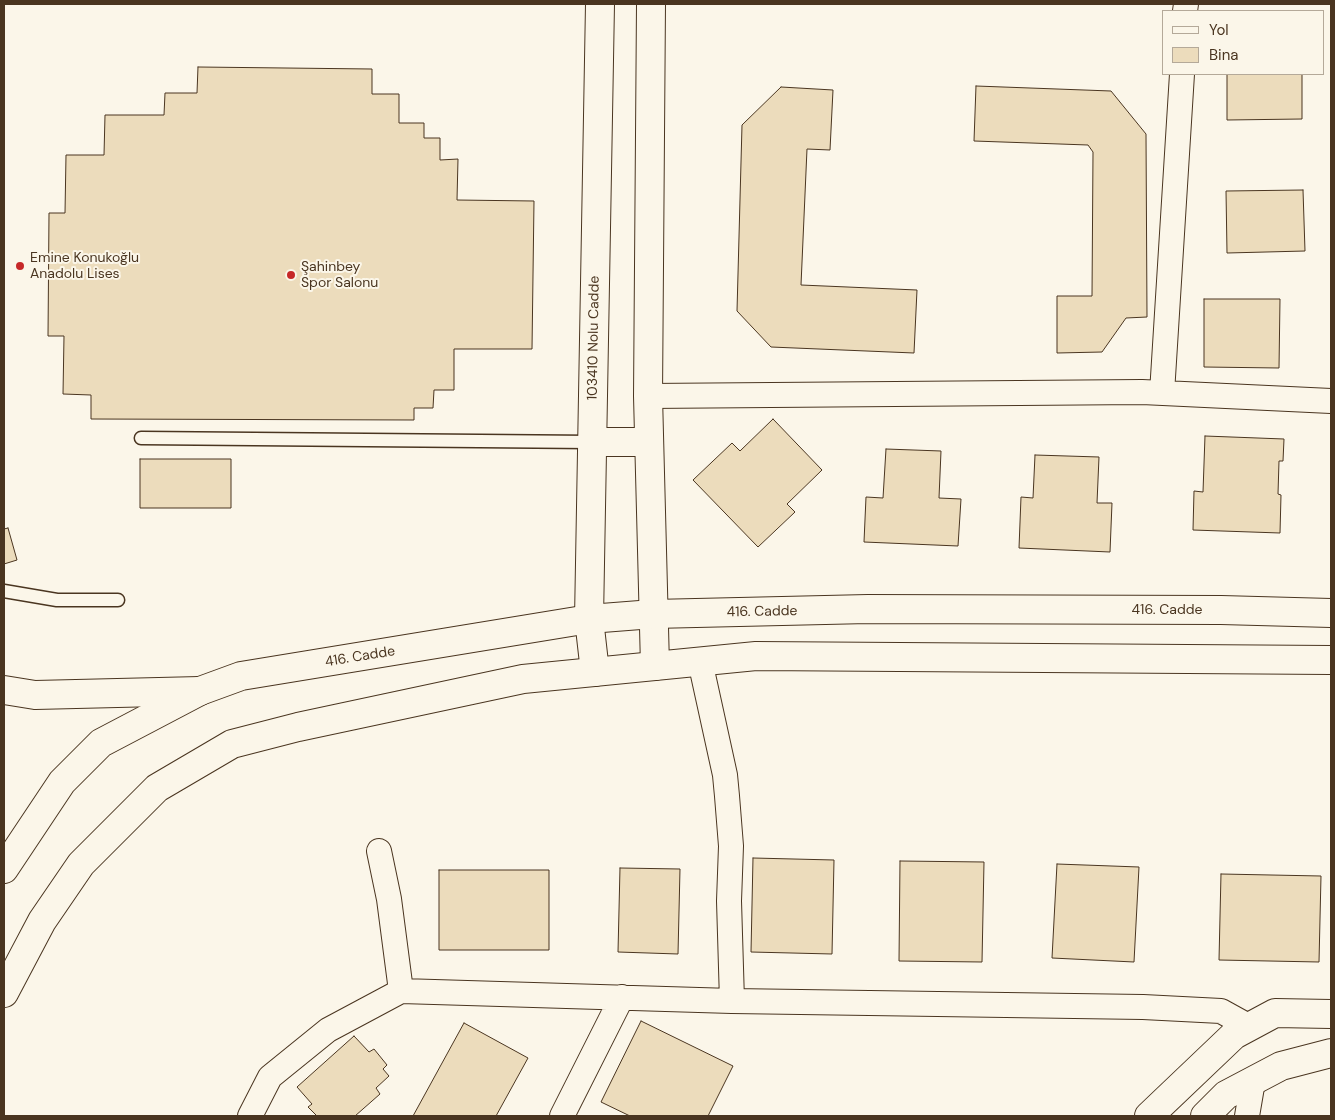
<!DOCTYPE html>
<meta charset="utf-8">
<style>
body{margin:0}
#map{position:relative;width:1335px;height:1120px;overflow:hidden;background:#fbf6e9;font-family:"DM Sans",sans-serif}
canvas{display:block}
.frame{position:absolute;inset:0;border:5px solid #4a3520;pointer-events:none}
.legend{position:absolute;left:1162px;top:10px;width:162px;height:65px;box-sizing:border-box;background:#fbf6e9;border:1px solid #b4a999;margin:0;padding:6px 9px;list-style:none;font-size:15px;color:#4a3520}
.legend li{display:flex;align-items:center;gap:10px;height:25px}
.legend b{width:25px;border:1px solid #b4a999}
</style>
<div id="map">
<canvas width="1335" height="1120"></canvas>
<div class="frame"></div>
<ul class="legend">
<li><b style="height:6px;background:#fbf6e9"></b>Yol</li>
<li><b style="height:14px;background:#ecdcbc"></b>Bina</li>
</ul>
</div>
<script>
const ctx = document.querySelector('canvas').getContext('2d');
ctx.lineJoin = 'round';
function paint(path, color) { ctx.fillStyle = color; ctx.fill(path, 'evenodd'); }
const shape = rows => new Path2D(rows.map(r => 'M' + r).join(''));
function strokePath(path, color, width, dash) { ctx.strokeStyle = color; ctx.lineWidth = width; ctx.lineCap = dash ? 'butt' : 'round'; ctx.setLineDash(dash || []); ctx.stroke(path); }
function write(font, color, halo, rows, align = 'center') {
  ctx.font = font + ' "DM Sans",sans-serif'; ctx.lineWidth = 4; ctx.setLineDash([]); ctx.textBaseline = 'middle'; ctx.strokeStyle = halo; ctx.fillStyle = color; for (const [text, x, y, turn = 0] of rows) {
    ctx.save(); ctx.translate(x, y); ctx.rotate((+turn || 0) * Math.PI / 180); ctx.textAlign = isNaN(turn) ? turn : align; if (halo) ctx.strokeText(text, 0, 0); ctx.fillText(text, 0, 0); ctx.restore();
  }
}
const building = shape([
 [198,67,372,69,372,94,399,94,399,123,424,123,424,138,440,138,440,160,458,159,457,200,534,201,532,349,454,349,454,390,434,390,433,408,414,408,414,420,91,419,91,395,63,394,64,336,48,336,49,213,65,213,66,155,104,155,105,115,164,115,165,93,197,93,198,67],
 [1227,74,1302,74,1302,119,1227,120,1227,74],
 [976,86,1111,91,1146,134,1147,317,1126,318,1102,352,1057,353,1057,296,1092,296,1093,152,1088,145,974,141,976,86],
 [781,87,833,90,830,150,807,149,801,285,917,290,914,353,771,347,737,311,742,125,781,87],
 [1303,190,1305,251,1227,253,1226,191,1303,190],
 [1204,299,1280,299,1279,368,1204,367,1204,299],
 [773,419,822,470,787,504,795,512,758,547,693,480,732,443,740,451,773,419],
 [1205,436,1284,439,1283,461,1279,461,1278,494,1281,495,1280,533,1193,530,1194,491,1203,492,1205,436],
 [886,449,941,451,939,498,961,499,958,546,864,542,866,497,883,498,886,449],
 [1035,455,1099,457,1097,503,1112,503,1110,552,1019,548,1021,497,1033,498,1035,455],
 [140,459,231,459,231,508,140,508,140,459],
 [8,528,17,560,4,564,4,529,8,528],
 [753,858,834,860,832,954,751,952,753,858],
 [900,861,984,862,982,962,899,961,900,861],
 [1057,864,1139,867,1134,962,1052,958,1057,864],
 [620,868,680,869,678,954,618,952,620,868],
 [439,870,549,870,549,950,439,950,439,870],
 [1221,874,1321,876,1319,962,1219,960,1221,874],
 [641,1021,733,1066,708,1116,630,1116,601,1102,641,1021],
 [464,1023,528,1058,496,1116,413,1116,464,1023],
 [354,1036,369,1052,374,1049,387,1065,383,1069,389,1076,376,1088,380,1094,355,1116,317,1116,308,1107,312,1104,297,1087,354,1036]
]);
const service = shape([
 [141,438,592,442],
 [4,591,57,600,118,600]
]);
const minor = shape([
 [1185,11,1186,4],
 [1162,393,1182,74],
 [648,396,1142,392,1331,401],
 [700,661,725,775,727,796,731,846,729,901,732,1001],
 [379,851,389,899,401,991],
 [250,1116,270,1077,328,1030,401,991,732,1001,1143,1007,1221,1011,1250,1027],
 [562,1116,622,997],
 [1247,1116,1253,1081]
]);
const tertiary = shape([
 [651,4,648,396,655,666],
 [592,442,649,442],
 [595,672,589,619,600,4],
 [4,690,35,695,200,691]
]);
const secondary = shape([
 [4,869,62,782,101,743,200,691,241,676,589,619,653,614,868,609,1221,610,1331,613],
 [4,993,42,921,81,864,157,788,232,744,298,727,523,679,756,656,1331,660],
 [1149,1116,1234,1035,1275,1013,1331,1014],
 [1205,1116,1226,1095,1281,1066,1331,1053]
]);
const markers = [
 [20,266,5,"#c62828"],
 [291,275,5,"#c62828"]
];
const poiNames = [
 ["Emine Konukoğlu",30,258],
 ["Anadolu Lises",30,274],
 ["Şahinbey",301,267],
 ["Spor Salonu",301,283]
];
const streetNames = [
 ["103410 Nolu Cadde",594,338,-89],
 ["416. Cadde",1167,610],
 ["416. Cadde",762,612,-1],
 ["416. Cadde",360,657,-9]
];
paint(building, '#ecdcbc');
strokePath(building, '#4a3520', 1);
strokePath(service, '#4a3520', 15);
strokePath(minor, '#4a3520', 26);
strokePath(tertiary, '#4a3520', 30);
strokePath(secondary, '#4a3520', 30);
strokePath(service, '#fbf6e9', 12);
strokePath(minor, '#fbf6e9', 24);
strokePath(tertiary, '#fbf6e9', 28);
strokePath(secondary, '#fbf6e9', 28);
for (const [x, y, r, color] of markers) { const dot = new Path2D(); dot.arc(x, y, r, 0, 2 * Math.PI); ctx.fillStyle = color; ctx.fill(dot); strokePath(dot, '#fbf6e9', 2); }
write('14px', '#4a3520', '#fbf6e9', poiNames, 'left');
write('14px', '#4a3520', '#fbf6e9', streetNames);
</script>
